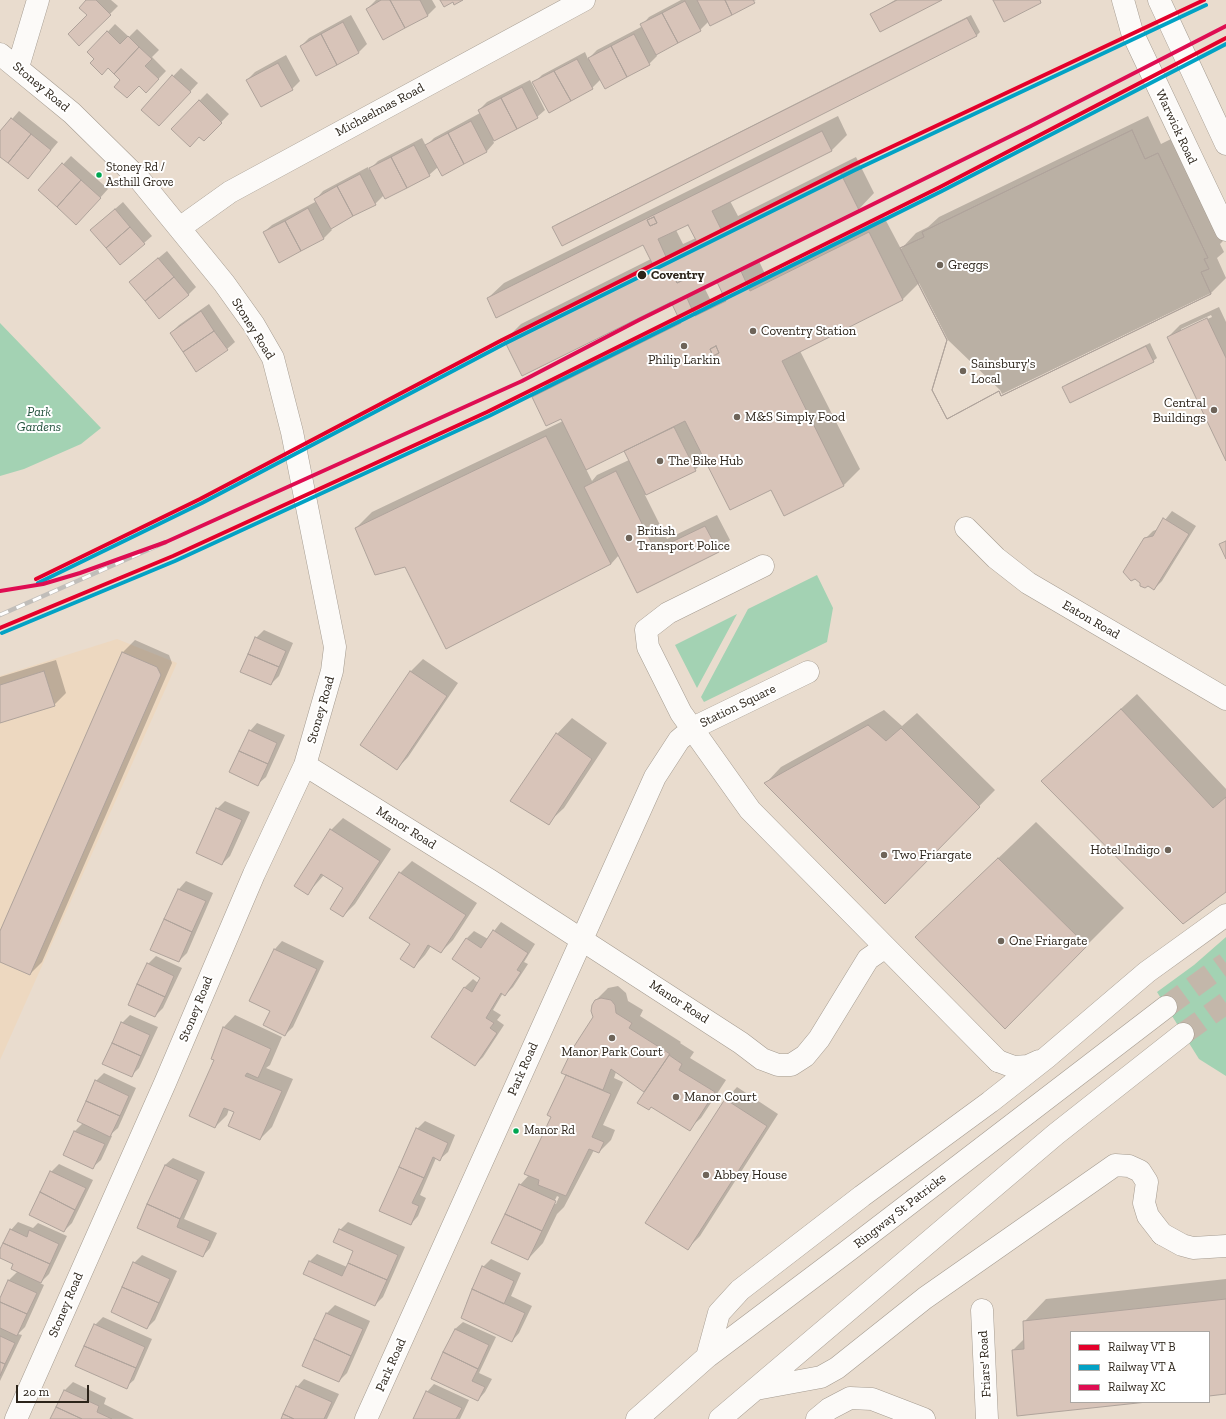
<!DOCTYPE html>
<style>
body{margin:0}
#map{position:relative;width:1226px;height:1419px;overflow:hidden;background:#e9dcce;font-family:"Zilla Slab",serif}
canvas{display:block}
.legend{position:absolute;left:1070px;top:1331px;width:140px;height:72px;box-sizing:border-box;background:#fff;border:1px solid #aba7a3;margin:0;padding:5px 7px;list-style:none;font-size:12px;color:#2c241a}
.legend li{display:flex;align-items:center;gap:8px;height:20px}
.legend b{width:20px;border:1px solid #aba7a3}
.scale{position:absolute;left:16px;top:1385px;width:73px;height:18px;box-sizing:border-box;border:2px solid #2c241a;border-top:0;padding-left:5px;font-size:12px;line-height:14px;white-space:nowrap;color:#2c241a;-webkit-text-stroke:3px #fff;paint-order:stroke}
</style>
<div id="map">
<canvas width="1226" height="1419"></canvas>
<ul class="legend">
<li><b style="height:5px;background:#e4002b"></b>Railway VT B</li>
<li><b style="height:5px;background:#02a2c5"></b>Railway VT A</li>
<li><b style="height:5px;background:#df0d52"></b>Railway XC</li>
</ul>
<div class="scale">20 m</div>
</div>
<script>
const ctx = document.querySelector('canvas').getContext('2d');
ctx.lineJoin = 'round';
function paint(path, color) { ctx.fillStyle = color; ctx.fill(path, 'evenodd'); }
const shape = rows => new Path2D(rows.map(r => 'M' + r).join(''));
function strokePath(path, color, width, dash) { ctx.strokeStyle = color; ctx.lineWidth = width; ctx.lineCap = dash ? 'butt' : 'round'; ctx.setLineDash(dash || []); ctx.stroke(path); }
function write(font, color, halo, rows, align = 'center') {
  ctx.font = font + ' "Zilla Slab",serif'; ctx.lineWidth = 4; ctx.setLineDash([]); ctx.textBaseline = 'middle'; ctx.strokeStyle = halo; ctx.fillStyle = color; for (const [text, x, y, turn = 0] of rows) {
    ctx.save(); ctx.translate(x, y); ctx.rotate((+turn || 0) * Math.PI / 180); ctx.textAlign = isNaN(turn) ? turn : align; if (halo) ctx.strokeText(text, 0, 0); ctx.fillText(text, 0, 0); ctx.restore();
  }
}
const built = shape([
 [117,639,177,663,0,1060,0,676]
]);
const green = shape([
 [0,323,101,428,81,444,24,469,0,476],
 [817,575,833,608,827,642,704,702,701,697,748,609],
 [737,614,697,688,675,645],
 [1226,937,1226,1076,1199,1059,1157,992,1194,965]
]);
const shadow = shape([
 [88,0,111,0,118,6,79,45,88,15],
 [376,0,432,0,436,7,428,15,383,39,367,9],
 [681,0,756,0,709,21,700,30,656,54,657,56,649,64,601,79,592,88,534,83,542,75,585,52,588,59,597,50,643,26,642,25,649,17],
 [895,0,940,0,872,14],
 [351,15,367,44,359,52,316,75,301,46,309,38],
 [971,15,980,32,977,35,554,227,557,224],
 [115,24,129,37,137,29,159,50,152,57,166,71,146,92,139,85,122,80,89,52],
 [286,55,300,81,292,89,247,80,255,72],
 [181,68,198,83,167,117,142,109],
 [530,80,545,110,537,117,493,140,494,143,487,151,442,175,438,167,429,175,384,195,375,204,330,228,332,230,324,238,279,262,264,232,272,225,317,201,316,199,323,191,368,167,369,170,378,161,422,138,426,146,434,138,480,113,479,110,487,102],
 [207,93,229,114,204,140,200,136,172,129],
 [19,111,58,142,28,178,0,156,0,133],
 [838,116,847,135,831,151,730,201,738,216,856,157,874,193,859,209,758,259,766,276,884,217,901,249,916,233,928,227,939,217,1148,116,1161,144,1173,138,1223,241,1220,244,1224,252,1217,258,1226,278,1211,293,1002,394,1000,390,948,340,919,283,902,300,800,351,860,469,844,485,785,515,772,488,706,459,695,470,645,495,667,539,717,515,730,540,718,551,619,555,611,564,406,565,356,528,372,512,563,421,561,417,533,397,549,382,679,317,671,300,505,340,521,324,651,259,643,243,488,298,504,283],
 [689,224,696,238,683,244,676,230],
 [717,280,724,295,711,301,704,287],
 [625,450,629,460,597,475,592,481,586,469],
 [71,156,108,189,84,216,39,190],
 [123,202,152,236,144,243,91,230],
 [167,251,196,287,188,295,138,275],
 [209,304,235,342,227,349,171,333,179,325],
 [1219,307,1226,322,1226,458,1168,337,1180,325],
 [1211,315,1212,317,1181,331,1181,329],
 [1150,343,1157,358,1153,361,1063,388,1067,384],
 [1172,511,1196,526,1162,581,1154,589,1148,585,1145,539,1153,531,1158,529],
 [264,630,293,643,279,676,271,684,256,638],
 [135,640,169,655,172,663,42,962,30,974,0,961,0,933,123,652],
 [423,659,458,683,408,757,397,769,361,745,411,671],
 [56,660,66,693,54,705,0,722,0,677],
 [1137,694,1226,789,1226,891,1042,781],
 [884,710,902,726,917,713,995,790,900,887,766,783,781,767],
 [572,718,607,743,564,808,548,823,557,734],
 [257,723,285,735,266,777,258,784,250,731],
 [225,801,250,812,230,856,222,864,217,809],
 [343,818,391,849,355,904,343,916,345,888,324,875,308,893,331,830],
 [1036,822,1124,908,1042,990,916,937],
 [412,861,477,903,453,940,441,952,431,946,425,955,414,967,400,873],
 [186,881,213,893,187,953,179,961,152,949,179,889],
 [501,922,535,944,524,962,528,964,513,987,505,995,503,993,493,1010,501,1015,497,1020,504,1025,483,1057,475,1065,433,1037,465,987,473,979,478,983,482,978,467,938,474,931,488,939],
 [282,941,324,961,293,1027,285,1035,272,1010,250,1000,275,949],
 [156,956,182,968,163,1008,155,1016,148,964],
 [618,986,626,993,628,1001,643,1010,640,1016,681,1042,680,1043,694,1052,690,1058,726,1080,701,1118,689,1129,646,1092,616,1072,614,1078,623,1082,603,1125,615,1130,611,1140,599,1152,594,1150,564,1207,557,1214,543,1243,528,1259,520,1185,529,1175,552,1117,548,1115,594,1017,596,1000,608,988],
 [557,1196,559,1197,556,1204,553,1204],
 [130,1015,158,1027,139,1068,131,1076,122,1023],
 [235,1015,282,1037,270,1065,266,1068,293,1079,272,1127,260,1139,235,1112,229,1109,227,1115,215,1127,215,1059,212,1058,224,1027],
 [104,1073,136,1088,118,1128,110,1135,112,1136,101,1160,93,1167,65,1154,75,1131,83,1123,96,1081],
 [737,1087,778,1114,700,1236,688,1248,646,1223,726,1099],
 [425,1121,455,1135,448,1152,440,1159,436,1158,420,1195,426,1198,418,1216,411,1224,417,1129],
 [173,1158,205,1172,184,1219,217,1233,210,1248,203,1256,138,1227,165,1165],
 [59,1164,93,1180,72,1223,64,1231,30,1214,51,1172],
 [18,1222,33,1228,38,1223,67,1236,49,1274,40,1283,44,1285,25,1327,18,1334,22,1335,0,1381,0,1300,9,1280,18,1271,14,1264,0,1257,0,1252,11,1230],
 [348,1222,405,1247,383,1297,375,1305,310,1261,317,1254,347,1267,355,1250,340,1230],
 [142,1255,177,1271,155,1320,147,1328,134,1263],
 [491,1259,521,1273,511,1296,532,1306,519,1333,512,1341,466,1304,483,1267],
 [1226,1279,1226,1393,1209,1395,1209,1332,1071,1332,1071,1402,1137,1402,1018,1414,1013,1350,1024,1339,1024,1322,1046,1299],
 [335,1305,370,1321,347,1373,339,1381,304,1365,327,1313],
 [103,1317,152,1339,134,1380,126,1387,95,1325],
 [463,1322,496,1337,479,1373,492,1379,485,1392,478,1400,455,1329],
 [304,1379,339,1394,327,1419,282,1419,297,1387],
 [73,1382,106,1398,104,1404,134,1419,51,1419,65,1390],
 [434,1384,469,1400,460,1419,414,1419,427,1392]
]);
const building = shape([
 [86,0,96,0,111,15,79,46,68,34,87,15,79,8,86,0],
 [381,0,390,0,405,28,383,40,366,9,381,0],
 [390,0,420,0,428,16,405,28,390,0],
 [440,0,463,0,454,5,453,2,444,7,440,0],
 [697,0,725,0,732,15,710,26,697,0],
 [725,0,753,0,755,3,732,15,725,0],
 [897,0,942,0,880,32,870,14,897,0],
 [993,0,1040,0,1041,3,1004,22,993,0],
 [685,1,701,31,678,43,662,13,685,1],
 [662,13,678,43,656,55,640,24,662,13],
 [967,18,977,36,562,246,552,227,967,18],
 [343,22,359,53,337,65,321,34,343,22],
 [107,31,120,44,128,36,139,47,114,74,108,68,102,75,90,63,94,59,87,52,107,31],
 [321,34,337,65,316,76,300,46,321,34],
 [634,34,650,65,627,77,611,46,634,34],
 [611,46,627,77,605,89,588,58,611,46],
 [139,47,152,59,145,66,159,79,146,93,139,86,127,98,114,87,120,80,114,74,139,47],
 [577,59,593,89,571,101,554,71,577,59],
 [278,63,293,90,261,107,246,80,278,63],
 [554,71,571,101,549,113,532,82,554,71],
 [172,75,191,92,159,126,141,110,172,75],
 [522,87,538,118,517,129,501,98,522,87],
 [501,98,517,129,494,141,478,110,501,98],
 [199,100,222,123,204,141,199,137,190,147,171,129,199,100],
 [11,118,31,134,8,163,0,157,0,131,11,118],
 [471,121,487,152,464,164,448,133,471,121],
 [1132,130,1145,159,1158,153,1208,258,1204,259,1209,269,1201,272,1211,294,1001,396,999,391,947,419,932,390,947,340,900,248,924,237,922,232,1132,130],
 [1132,130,1145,159,1158,153,1208,258,1204,259,1209,269,1201,272,1211,294,1001,396,999,391,947,419,932,390,947,340,900,248,924,237,922,232,1132,130],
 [822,131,832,151,712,211,722,231,840,172,859,210,740,269,750,291,869,232,903,300,782,361,844,486,784,516,771,490,730,510,685,421,586,470,561,419,546,426,532,397,681,323,671,302,522,376,504,340,653,265,643,245,496,318,487,298,822,131],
 [688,225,698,244,667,259,658,239,688,225],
 [717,282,726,301,695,316,686,296,717,282],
 [448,133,464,164,442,176,425,145,448,133],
 [31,134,51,150,28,179,8,163,31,134],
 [414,145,430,176,407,188,391,157,414,145],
 [391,157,407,188,385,199,369,168,391,157],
 [62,163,81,180,57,207,38,190,62,163],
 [360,174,376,205,353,216,337,186,360,174],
 [81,180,101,198,76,225,57,207,81,180],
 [337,186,353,216,331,229,314,199,337,186],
 [308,208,324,239,301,251,285,221,308,208],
 [115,209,130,227,106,248,90,230,115,209],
 [654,217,657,223,650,226,647,220,654,217],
 [654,217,657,223,650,226,647,220,654,217],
 [285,221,301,251,279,263,263,232,285,221],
 [130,227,145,244,120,265,106,248,130,227],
 [158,258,174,277,145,301,129,282,158,258],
 [681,273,684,280,677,283,674,276,681,273],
 [681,273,684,279,677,283,674,276,681,273],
 [174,277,189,295,159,319,145,301,174,277],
 [201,311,214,331,183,352,170,333,201,311],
 [1207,318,1226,358,1226,461,1167,337,1207,318],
 [214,331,228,350,196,372,183,352,214,331],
 [716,346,719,353,713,356,710,349,716,346],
 [716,346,719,353,713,356,710,349,716,346],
 [1146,346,1154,362,1070,403,1062,387,1146,346],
 [674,427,696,471,646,495,624,451,674,427],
 [546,436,611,564,446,649,405,567,375,575,355,528,546,436],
 [616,471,655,550,705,526,719,552,637,593,584,487,616,471],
 [1163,518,1189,534,1154,590,1148,586,1145,588,1140,586,1140,583,1135,579,1131,581,1123,572,1144,538,1153,536,1163,518],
 [1226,541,1226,559,1219,544,1226,541],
 [255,637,286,651,279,667,248,654,255,637],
 [122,652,157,667,161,675,30,975,0,962,0,931,122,652],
 [248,654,279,667,271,685,240,672,248,654],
 [44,671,55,706,0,723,0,685,44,671],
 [410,671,447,696,397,770,360,745,410,671],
 [1121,709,1213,808,1226,797,1226,892,1183,924,1041,781,1121,709],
 [868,725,886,741,901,728,980,807,885,904,764,783,868,725],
 [249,730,277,743,268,764,239,751,249,730],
 [556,733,592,759,549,825,510,801,556,733],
 [239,751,268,764,258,786,229,772,239,751],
 [216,808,242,820,222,865,196,853,216,808],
 [330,829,380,861,343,917,330,909,343,888,321,874,308,895,294,886,330,829],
 [998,858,1087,946,1005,1029,915,937,998,858],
 [399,872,466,915,441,953,428,945,414,968,400,959,410,944,369,918,399,872],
 [178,889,206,901,192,932,164,919,178,889],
 [164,919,192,932,179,962,150,950,164,919],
 [493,930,528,953,517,970,521,972,505,996,501,993,486,1018,494,1023,490,1028,497,1033,475,1066,431,1037,464,987,472,992,480,978,452,959,466,938,481,948,493,930],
 [274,949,317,969,285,1036,263,1025,270,1011,249,1001,274,949],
 [147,963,174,976,165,997,137,984,147,963],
 [137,984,165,997,155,1017,128,1005,137,984],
 [601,998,611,1000,615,1005,616,1013,632,1023,629,1028,670,1054,644,1092,611,1069,603,1090,561,1073,573,1048,593,1017,591,1011,592,1005,595,1000,601,998],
 [121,1022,150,1035,141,1056,112,1043,121,1022],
 [223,1027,271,1049,258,1078,247,1073,245,1076,282,1091,260,1140,228,1126,234,1112,224,1108,215,1128,189,1116,214,1060,211,1059,223,1027],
 [112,1043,141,1056,132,1077,102,1064,112,1043],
 [669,1055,682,1064,679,1070,715,1092,690,1131,651,1107,649,1110,637,1103,669,1055],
 [566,1075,611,1094,592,1137,604,1142,599,1153,589,1149,566,1196,538,1185,539,1180,524,1174,551,1117,547,1115,566,1075],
 [95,1080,129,1096,120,1116,86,1101,95,1080],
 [725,1099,767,1126,688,1250,645,1223,725,1099],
 [86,1101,120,1116,110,1137,77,1121,86,1101],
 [416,1128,448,1143,440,1161,433,1157,424,1178,399,1167,416,1128],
 [74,1131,105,1144,93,1169,63,1155,74,1131],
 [165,1165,198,1180,180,1219,147,1204,165,1165],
 [399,1167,424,1178,412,1203,419,1206,411,1225,379,1211,399,1167],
 [50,1171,86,1188,75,1210,40,1192,50,1171],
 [519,1184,556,1201,542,1231,505,1214,519,1184],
 [40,1192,75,1210,64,1232,29,1215,40,1192],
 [147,1204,180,1219,177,1227,210,1241,203,1257,137,1228,147,1204],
 [505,1214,542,1231,528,1260,491,1243,505,1214],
 [10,1229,27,1237,29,1230,59,1244,50,1264,3,1243,10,1229],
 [339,1229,398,1255,387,1280,348,1263,353,1251,333,1242,339,1229],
 [3,1243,50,1264,41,1283,11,1269,13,1264,0,1258,0,1249,3,1243],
 [309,1261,342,1276,348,1263,387,1280,375,1306,303,1274,309,1261],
 [133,1262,170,1279,159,1303,122,1287,133,1262],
 [482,1266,514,1281,504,1304,472,1289,482,1266],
 [8,1280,37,1293,27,1314,0,1302,0,1298,8,1280],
 [122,1287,159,1303,147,1329,111,1312,122,1287],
 [472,1289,525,1313,512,1342,461,1318,472,1289],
 [1226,1299,1226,1394,1209,1396,1209,1332,1071,1332,1071,1402,1147,1402,1017,1416,1012,1350,1024,1349,1023,1321,1226,1299],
 [0,1302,27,1314,17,1336,0,1328,0,1302],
 [326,1313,363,1329,351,1356,314,1339,326,1313],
 [94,1324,145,1347,136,1368,84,1346,94,1324],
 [455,1329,489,1345,478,1369,443,1352,455,1329],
 [0,1336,15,1343,5,1364,0,1362,0,1336],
 [314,1339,351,1356,339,1382,302,1366,314,1339],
 [84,1346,136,1368,127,1389,75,1366,84,1346],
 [443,1352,478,1369,472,1381,485,1387,478,1401,431,1379,443,1352],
 [0,1362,5,1364,0,1376,0,1362],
 [296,1386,332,1402,324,1419,294,1419,283,1414,296,1386],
 [64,1390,99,1406,97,1412,112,1419,82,1419,56,1407,64,1390],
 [426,1391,462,1408,456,1419,413,1419,426,1391],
 [56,1407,82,1419,50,1419,56,1407],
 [283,1414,294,1419,281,1419,283,1414]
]);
const highwayTunnel = shape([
 [1166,1007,1226,963],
 [1183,1034,1226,1003]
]);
const minor = shape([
 [0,54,72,113,140,180,224,283,254,325,273,358,292,432,335,647,332,671,305,765,254,874,165,1083,16,1419],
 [18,67,38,0],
 [181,227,230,192,584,0],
 [966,528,996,558,1028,583,1226,699],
 [763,566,668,613,646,630,648,647,681,713,750,810,998,1061],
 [305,765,491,881,741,1043,762,1059,778,1065,791,1065,805,1056,819,1039,868,959,881,950,887,949],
 [1162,1234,1182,1245,1193,1248,1226,1246],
 [982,1310,987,1419],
 [366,1419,655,777,679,740,693,728,808,672],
 [817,1419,829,1409,850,1398,872,1399,924,1419]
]);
const major = shape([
 [1123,0,1132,32,1226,230],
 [1159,0,1226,144]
]);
const highway = shape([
 [998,1061,1014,1067,1028,1066,1039,1061],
 [707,1357,719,1313,740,1290,862,1196,990,1102,1046,1058,1147,972,1226,915],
 [756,1389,821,1377,837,1368,925,1298,1115,1165,1129,1166,1140,1171,1147,1182,1144,1203,1148,1216,1162,1234],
 [637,1419,707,1357,845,1253,1166,1007],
 [720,1419,1056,1134,1183,1034]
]);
const rail = shape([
 [0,615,166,542]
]);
const rail1 = shape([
 [36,579,200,499,502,340,853,165,1204,0],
 [0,628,173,556,487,412,940,187,1226,38]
]);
const rail2 = shape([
 [38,583,202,503,504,344,855,170,1206,5],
 [2,633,175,561,489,416,942,191,1226,44]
]);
const rail3 = shape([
 [0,591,43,584,80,573,166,542,522,381,639,320,1031,126,1226,26]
]);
const markers = [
 [99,175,3.5,"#00a651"],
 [940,265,4,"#6e6459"],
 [642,275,5,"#2c241a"],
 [753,331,4,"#6e6459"],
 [684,346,4,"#6e6459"],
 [963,371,4,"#6e6459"],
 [1214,410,4,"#6e6459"],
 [737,417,4,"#6e6459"],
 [660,461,4,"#6e6459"],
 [629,538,4,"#6e6459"],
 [1168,850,4,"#6e6459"],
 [884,855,4,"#6e6459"],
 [1001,941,4,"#6e6459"],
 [612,1038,4,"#6e6459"],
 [676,1097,4,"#6e6459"],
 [516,1131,3.5,"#00a651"],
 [706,1175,4,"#6e6459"]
];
const busNames = [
 ["Stoney Rd /",106,168],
 ["Asthill Grove",106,183],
 ["Manor Rd",524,1131]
];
const streetNames = [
 ["Stoney Road",41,87,40],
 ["Michaelmas Road",380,110,-28],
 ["Warwick Road",1176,127,65],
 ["Stoney Road",253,329,58],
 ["Eaton Road",1091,620,30],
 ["Station Square",738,706,-26],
 ["Stoney Road",321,710,-74],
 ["Manor Road",406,828,32],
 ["Manor Road",679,1002,33],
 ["Stoney Road",196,1009,-68],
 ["Park Road",523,1069,-66],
 ["Ringway St Patricks",900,1211,-38],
 ["Stoney Road",66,1305,-67],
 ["Friars' Road",985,1364,-93],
 ["Park Road",391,1365,-66]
];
const poiNames = [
 ["Greggs",948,265],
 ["Coventry Station",761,331],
 ["Philip Larkin",684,360,"center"],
 ["Sainsbury's",971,364],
 ["Local",971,379],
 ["Central",1206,403,"right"],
 ["Buildings",1206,418,"right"],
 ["M&S Simply Food",745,417],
 ["The Bike Hub",668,461],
 ["British",637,531],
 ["Transport Police",637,546],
 ["Hotel Indigo",1160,850,"right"],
 ["Two Friargate",892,855],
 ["One Friargate",1009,941],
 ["Manor Park Court",612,1052,"center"],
 ["Manor Court",684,1097],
 ["Abbey House",714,1175]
];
const stopNames = [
 ["Coventry",651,275]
];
const parkNames = [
 ["Park",39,412],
 ["Gardens",39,427]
];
paint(built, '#edd8c0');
paint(green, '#a3d2b3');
paint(shadow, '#0003');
paint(building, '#d8c4b9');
strokePath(building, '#afa39b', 1);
strokePath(highwayTunnel, '#c3b7aa', 22, [22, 11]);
strokePath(minor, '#a49b90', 23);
strokePath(major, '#a49b90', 23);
strokePath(highway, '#a49b90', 23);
strokePath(minor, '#fcfaf8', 22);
strokePath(major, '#fcfaf8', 22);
strokePath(highway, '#fcfaf8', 22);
strokePath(rail, '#c0bdb9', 4.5);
strokePath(rail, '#fff', 3, [9]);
strokePath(rail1, '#e4002b', 4);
strokePath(rail2, '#02a2c5', 4);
strokePath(rail3, '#df0d52', 4);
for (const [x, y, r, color] of markers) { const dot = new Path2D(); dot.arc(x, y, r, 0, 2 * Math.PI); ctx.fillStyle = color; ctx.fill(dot); strokePath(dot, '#fff', 1.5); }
write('12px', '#2c241a', '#fff', busNames, 'left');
write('13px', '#2c241a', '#fff', streetNames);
write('13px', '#2c241a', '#fff', poiNames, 'left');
write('bold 13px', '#2c241a', '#fff', stopNames, 'left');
write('italic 13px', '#20503b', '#fff', parkNames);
</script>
